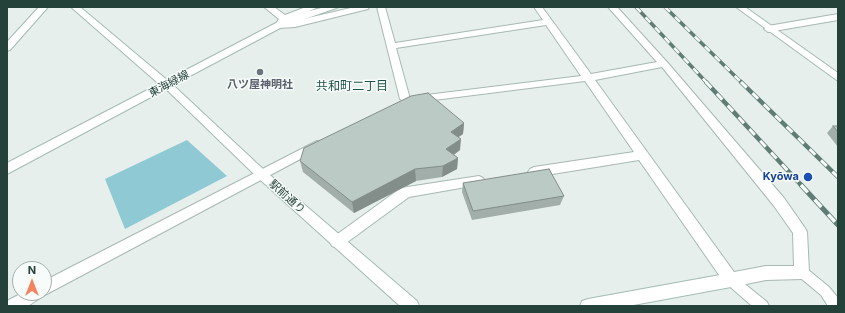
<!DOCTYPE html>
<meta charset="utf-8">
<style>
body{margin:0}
#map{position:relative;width:845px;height:313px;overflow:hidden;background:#e6efeb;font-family:Inter,sans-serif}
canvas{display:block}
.frame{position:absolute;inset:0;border:8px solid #24423a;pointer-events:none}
.north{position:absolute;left:12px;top:261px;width:40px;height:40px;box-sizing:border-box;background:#f7fbf9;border:1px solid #a3b1ad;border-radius:50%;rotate:0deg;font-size:11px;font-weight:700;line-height:16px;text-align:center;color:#24423a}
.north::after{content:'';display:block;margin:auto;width:14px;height:18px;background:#f4845f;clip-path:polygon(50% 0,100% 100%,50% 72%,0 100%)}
</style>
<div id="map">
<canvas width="845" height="313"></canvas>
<div class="frame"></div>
<div class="north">N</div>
</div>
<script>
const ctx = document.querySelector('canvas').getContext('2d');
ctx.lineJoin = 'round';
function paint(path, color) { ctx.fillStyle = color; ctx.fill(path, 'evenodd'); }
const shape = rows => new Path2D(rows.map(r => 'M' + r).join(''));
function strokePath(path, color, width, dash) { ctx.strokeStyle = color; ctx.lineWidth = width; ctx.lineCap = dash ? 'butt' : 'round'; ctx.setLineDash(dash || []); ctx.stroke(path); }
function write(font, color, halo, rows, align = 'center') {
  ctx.font = font + ' Inter,"Noto Sans JP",sans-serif'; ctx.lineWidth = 3; ctx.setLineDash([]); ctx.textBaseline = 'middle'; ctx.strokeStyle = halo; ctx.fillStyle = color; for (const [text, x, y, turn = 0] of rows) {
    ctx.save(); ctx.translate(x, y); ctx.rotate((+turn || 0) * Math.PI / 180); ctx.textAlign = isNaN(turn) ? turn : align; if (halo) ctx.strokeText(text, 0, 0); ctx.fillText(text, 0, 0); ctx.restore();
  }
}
const water = shape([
 [187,140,227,176,125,229,105,179]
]);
const lane = shape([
 [802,266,806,268,829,287,838,298,838,306,828,306,821,295,798,276,796,272,798,268,802,266],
 [731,274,735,276,767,302,769,306,752,306,727,284,725,280,727,276,731,274]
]);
const street = shape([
 [264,7,274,7,285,15,306,7,318,7,286,22,295,21,355,7,369,7,368,9,295,27,279,28,275,25,279,19,264,7],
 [377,7,385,7,395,43,543,20,534,7,542,7,591,74,657,62,608,7,617,7,667,62,784,198,805,228,807,232,809,272,807,277,802,279,766,280,731,287,726,285,639,160,534,177,530,175,528,172,530,169,534,167,634,152,585,81,418,102,413,99,418,96,581,76,546,25,396,48,410,99,405,102,400,99,377,7],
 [662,67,774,206,793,233,794,266,766,266,734,272,595,80,662,67],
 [838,14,838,20,768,32,764,29,768,26,838,14],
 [317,141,321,142,323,145,321,148,43,296,28,306,7,306,7,301,22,293,44,293,44,281,317,141],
 [479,176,483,178,485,181,483,184,409,197,342,246,337,248,332,246,330,242,332,238,401,188,479,176]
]);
const secondary = shape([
 [39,7,48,7,10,50,7,51,7,42,39,7],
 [71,7,80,7,167,80,276,23,298,14,325,7,339,7,282,27,173,85,264,170,417,301,419,306,400,306,256,176,166,89,7,174,7,163,159,84,71,7],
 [736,7,745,7,838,73,838,81,736,7],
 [731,273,736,275,738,280,736,285,731,287,628,306,580,306,582,301,588,299,731,273]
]);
const railFar2 = shape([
 [636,7,707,83],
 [665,7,742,83]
]);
const railFar1 = shape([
 [706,82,802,186],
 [741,82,838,177]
]);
const rail = shape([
 [801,185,838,225]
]);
const wall = shape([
 [464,123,463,134,458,137,460,150,454,155,458,158,457,169,442,177,416,181,354,213,303,172,300,161],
 [833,126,838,126,838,147,827,133],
 [463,183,564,196,560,205,472,220,462,192]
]);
const shadedWall = shape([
 [464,123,463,134,450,143,451,132],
 [461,139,460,150,446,160,446,149],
 [458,158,457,169,442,177,443,166],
 [415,169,416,181,354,213,352,202]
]);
const building = shape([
 [428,93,464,123,451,132,461,139,446,149,458,158,443,166,415,169,352,202,300,161,304,148,411,96,428,93],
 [833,126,838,126,838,132,833,126],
 [549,169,564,196,473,211,463,183,549,169]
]);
const markers = [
 [260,72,4,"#6b7280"],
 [808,177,5,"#1a4fb4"]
];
const streetNames = [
 ["東海緑線",169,84,-28],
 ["駅前通り",287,197,42]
];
const worshipNames = [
 ["八ツ屋神明社",260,85]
];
const transitNames = [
 ["Kyōwa",799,177]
];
const neighbourhoodNames = [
 ["共和町二丁目",352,86]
];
paint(water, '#8ec9d4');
strokePath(lane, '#a8b8b2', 2);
strokePath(street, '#a8b8b2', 2);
strokePath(secondary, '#a4bbb3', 2);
paint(lane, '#fff');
paint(street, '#fff');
paint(secondary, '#fff');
strokePath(railFar2, '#5f7d75', 3.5);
strokePath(railFar1, '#5f7d75', 4.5);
strokePath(rail, '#5f7d75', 5);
strokePath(railFar2, '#f7fbf9', 2.5, [7]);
strokePath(railFar1, '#f7fbf9', 3, [8]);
strokePath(rail, '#f7fbf9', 3.5, [10]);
paint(wall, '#a1aea9');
paint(shadedWall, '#838d89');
paint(building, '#bbcac4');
strokePath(building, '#838d89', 1);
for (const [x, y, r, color] of markers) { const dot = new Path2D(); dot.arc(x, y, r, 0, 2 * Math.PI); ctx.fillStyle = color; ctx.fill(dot); strokePath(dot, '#f7fbf9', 1.5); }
write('11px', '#24423a', '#f7fbf9', streetNames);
write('bold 11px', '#5b616d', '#f7fbf9', worshipNames);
write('bold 11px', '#164399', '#f7fbf9', transitNames, 'right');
write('12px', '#1f5548', '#f7fbf9', neighbourhoodNames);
</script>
